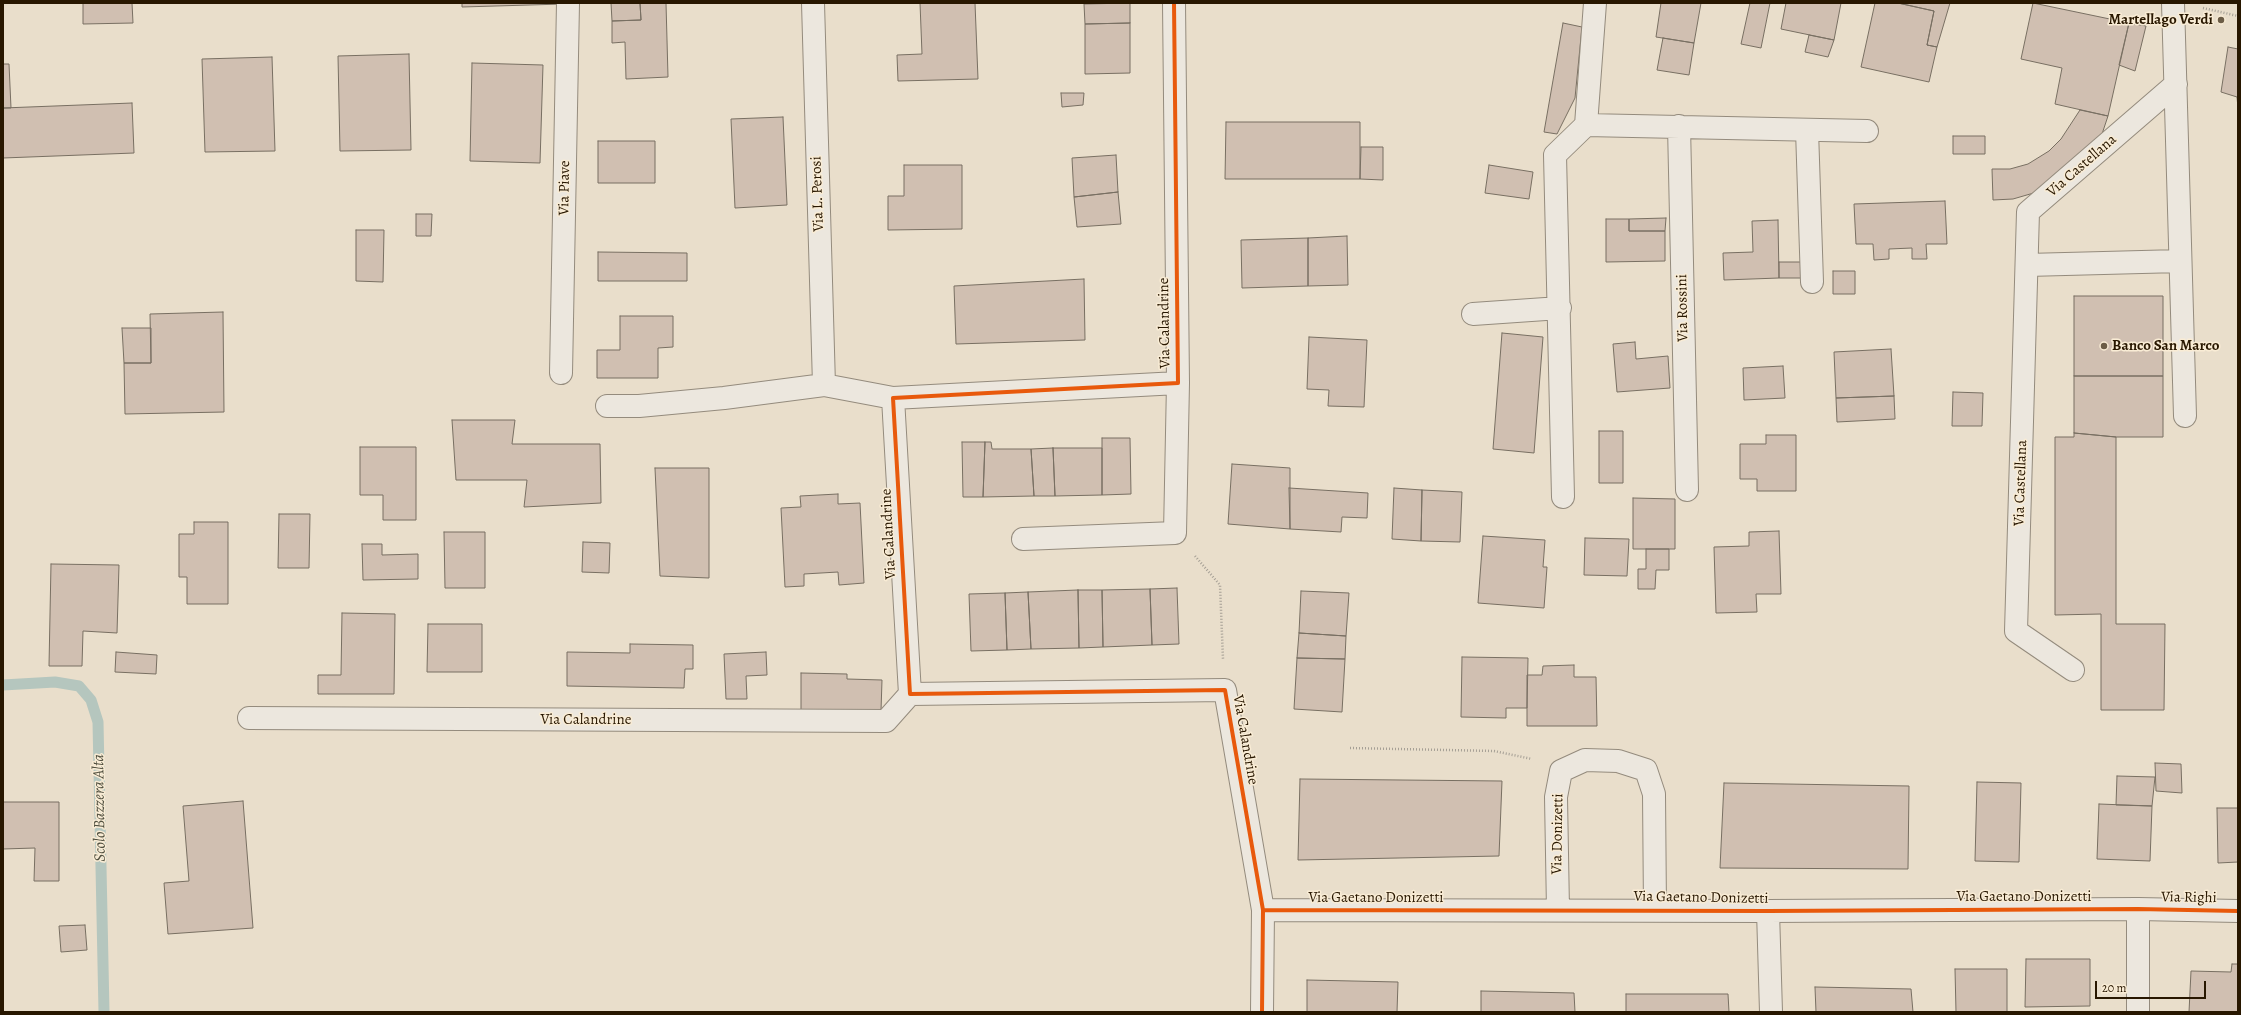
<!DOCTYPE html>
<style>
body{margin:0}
#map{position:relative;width:2241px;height:1015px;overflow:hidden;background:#e9decb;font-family:Alegreya,serif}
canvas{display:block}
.frame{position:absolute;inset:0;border:4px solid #281700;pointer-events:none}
.scale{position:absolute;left:2095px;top:981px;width:111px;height:18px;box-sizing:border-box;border:2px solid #281700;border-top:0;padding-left:5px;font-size:12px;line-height:14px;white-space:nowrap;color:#281700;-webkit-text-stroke:3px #f9ecd5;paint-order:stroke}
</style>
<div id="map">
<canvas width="2241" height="1015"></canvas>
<div class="frame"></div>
<div class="scale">20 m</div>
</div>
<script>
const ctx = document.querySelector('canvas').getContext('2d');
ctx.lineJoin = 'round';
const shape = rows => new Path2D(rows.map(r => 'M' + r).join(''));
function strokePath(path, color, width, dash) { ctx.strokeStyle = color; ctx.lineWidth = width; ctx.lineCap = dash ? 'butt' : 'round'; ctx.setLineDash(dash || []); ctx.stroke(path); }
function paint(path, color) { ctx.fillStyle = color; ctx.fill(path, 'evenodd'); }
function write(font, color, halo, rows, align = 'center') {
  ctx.font = font + ' Alegreya,serif'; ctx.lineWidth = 3; ctx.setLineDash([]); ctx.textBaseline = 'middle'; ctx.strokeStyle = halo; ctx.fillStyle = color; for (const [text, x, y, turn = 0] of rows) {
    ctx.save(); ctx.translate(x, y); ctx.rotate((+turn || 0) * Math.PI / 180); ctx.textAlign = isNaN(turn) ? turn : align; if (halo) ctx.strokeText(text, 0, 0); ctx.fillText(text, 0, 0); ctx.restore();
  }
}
const stream = shape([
 [3,685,55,682,79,686,91,700,98,722,104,1012]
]);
const building = shape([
 [83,3,132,3,133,23,83,24,83,3],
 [462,3,563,3,563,4,462,7,462,3],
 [611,3,640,3,641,20,612,21,611,3],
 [640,3,666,3,668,77,626,79,625,42,612,43,612,21,641,20,640,3],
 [920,3,975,3,978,79,898,81,897,55,922,54,920,3],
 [1130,3,1130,23,1085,24,1084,4,1130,3],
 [1661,3,1701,3,1694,43,1656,37,1661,3],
 [1750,3,1770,3,1761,48,1741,44,1750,3],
 [1786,3,1841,3,1834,40,1781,29,1786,3],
 [1875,3,1898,3,1934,11,1927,45,1937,47,1929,82,1861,67,1875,3],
 [1898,3,1950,3,1937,47,1927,45,1934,11,1898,3],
 [2033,3,2129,23,2108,116,2055,104,2062,68,2021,59,2033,3],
 [1130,23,1130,73,1085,74,1085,24,1130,23],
 [1563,23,1582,27,1575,98,1557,134,1544,132,1563,23],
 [2129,23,2146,26,2135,71,2119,65,2129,23],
 [1809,35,1834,40,1828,57,1805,52,1809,35],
 [1663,38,1694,43,1689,75,1657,70,1663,38],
 [2228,47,2238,49,2238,108,2237,97,2221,92,2228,47],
 [409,54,411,150,340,151,338,56,409,54],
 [272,57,275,151,205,152,202,59,272,57],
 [472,63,543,65,540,163,470,161,472,63],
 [3,64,9,64,11,108,3,108,3,64],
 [1061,93,1084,93,1083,105,1062,107,1061,93],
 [132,103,134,153,3,158,3,108,132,103],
 [2080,110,2108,116,2101,137,2044,190,2013,199,1993,200,1992,169,2010,169,2028,164,2049,151,2061,139,2080,110],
 [783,117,787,205,735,208,731,119,783,117],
 [1226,122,1360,122,1360,179,1225,179,1226,122],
 [1953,136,1985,136,1985,154,1953,154,1953,136],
 [598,141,655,141,655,183,598,183,598,141],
 [1361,147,1383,147,1383,180,1360,179,1361,147],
 [1116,155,1118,192,1074,197,1072,158,1116,155],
 [904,165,962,165,962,229,888,230,888,196,904,196,904,165],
 [1489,165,1533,172,1529,199,1485,193,1489,165],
 [1118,192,1121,224,1077,227,1074,197,1118,192],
 [1945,201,1947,244,1926,244,1927,259,1912,259,1912,248,1889,249,1889,259,1874,260,1873,244,1856,244,1854,204,1945,201],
 [416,214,432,214,431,236,416,236,416,214],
 [1666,218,1665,231,1629,231,1629,219,1666,218],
 [1606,219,1629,219,1629,231,1665,231,1665,261,1606,262,1606,219],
 [1778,220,1779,278,1724,280,1723,253,1753,252,1752,221,1778,220],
 [356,230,384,230,383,282,356,281,356,230],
 [1347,236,1348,285,1308,286,1308,238,1347,236],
 [1308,238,1308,286,1242,288,1241,240,1308,238],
 [598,252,687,253,687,281,598,281,598,252],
 [1779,262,1801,262,1802,278,1779,278,1779,262],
 [1833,271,1855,271,1855,294,1833,294,1833,271],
 [1084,279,1085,340,956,344,954,286,1084,279],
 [2074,296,2163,296,2163,376,2074,376,2074,296],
 [223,312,224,412,125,414,124,363,151,363,150,314,223,312],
 [620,316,673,316,673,347,658,348,658,378,597,378,597,350,620,350,620,316],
 [122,328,151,328,151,363,124,363,122,328],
 [1502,333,1543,337,1534,453,1493,449,1502,333],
 [1309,337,1367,340,1364,407,1328,406,1329,390,1307,389,1309,337],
 [1635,342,1636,359,1668,356,1670,388,1617,392,1613,344,1635,342],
 [1891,349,1894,396,1836,398,1834,352,1891,349],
 [1783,366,1785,398,1744,400,1743,368,1783,366],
 [2074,376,2163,376,2163,437,2116,437,2074,433,2074,376],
 [1953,392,1983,393,1982,426,1952,426,1953,392],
 [1894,396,1895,419,1837,422,1836,398,1894,396],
 [452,420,515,420,512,444,600,444,601,503,524,507,527,480,456,480,452,420],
 [1599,431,1623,431,1623,483,1599,483,1599,431],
 [2074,433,2116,437,2116,624,2165,624,2164,710,2101,710,2101,614,2055,615,2055,437,2074,437,2074,433],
 [1766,435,1796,435,1796,491,1757,491,1757,479,1740,479,1740,444,1766,444,1766,435],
 [1102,438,1130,438,1131,494,1102,495,1102,438],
 [962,442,985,442,983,497,963,497,962,442],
 [985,442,991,442,992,449,1031,449,1034,496,983,497,985,442],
 [360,447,416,447,416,520,383,520,383,495,360,495,360,447],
 [1053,448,1102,448,1102,495,1055,496,1053,448],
 [1053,448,1055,496,1034,496,1031,449,1053,448],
 [1232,464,1290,468,1290,529,1228,524,1232,464],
 [655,468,709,468,709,578,660,576,655,468],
 [1289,488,1368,493,1367,518,1342,517,1341,532,1290,529,1289,488],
 [1394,488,1422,490,1421,541,1392,539,1394,488],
 [1422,490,1462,492,1460,542,1421,541,1422,490],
 [838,494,838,504,860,503,864,583,839,585,838,572,804,574,804,586,785,587,781,508,801,507,800,496,838,494],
 [1633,498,1675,499,1675,549,1633,549,1633,498],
 [279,514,310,514,309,568,278,568,279,514],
 [194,522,228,522,228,604,187,604,187,577,179,577,179,534,194,534,194,522],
 [1779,531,1781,594,1756,594,1757,612,1716,613,1714,547,1749,546,1749,532,1779,531],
 [444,532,485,532,485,588,445,588,444,532],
 [1483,536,1545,540,1543,567,1547,567,1544,608,1478,603,1483,536],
 [1585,538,1629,539,1627,576,1584,575,1585,538],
 [583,542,610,543,609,573,582,572,583,542],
 [362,544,382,544,382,555,418,554,418,579,363,580,362,544],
 [1646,549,1669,549,1669,570,1656,570,1655,589,1638,589,1638,569,1646,569,1646,549],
 [51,564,119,565,117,633,83,631,82,666,49,666,51,564],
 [1177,588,1179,644,1152,645,1150,589,1177,588],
 [1150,589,1152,645,1103,647,1102,590,1150,589],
 [1078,590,1079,648,1031,649,1028,592,1078,590],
 [1078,590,1102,590,1103,647,1079,648,1078,590],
 [1301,591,1349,593,1346,636,1299,633,1301,591],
 [1028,592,1031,649,1007,650,1005,593,1028,592],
 [1005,593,1007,650,971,651,969,594,1005,593],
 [342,613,395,614,394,694,318,694,318,675,341,675,342,613],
 [428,624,482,624,482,672,427,672,428,624],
 [1299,633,1346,636,1345,659,1297,658,1299,633],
 [630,644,693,645,693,669,685,669,684,688,567,686,567,652,630,653,630,644],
 [116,652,157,655,156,674,115,672,116,652],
 [766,652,767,675,746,676,747,699,726,699,724,654,766,652],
 [1462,657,1528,658,1527,708,1506,708,1506,718,1461,717,1462,657],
 [1297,658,1345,659,1342,712,1294,709,1297,658],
 [1574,665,1574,677,1596,677,1597,726,1527,726,1527,675,1542,675,1543,666,1574,665],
 [801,673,847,674,847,679,882,680,881,711,801,710,801,673],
 [2155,763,2181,764,2182,793,2156,791,2155,763],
 [2117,776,2155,777,2152,806,2116,805,2117,776],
 [1300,779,1502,781,1499,856,1298,860,1300,779],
 [1977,782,2021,783,2019,862,1975,861,1977,782],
 [1724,783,1909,786,1908,869,1720,868,1724,783],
 [243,801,253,928,168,934,164,883,189,881,183,806,243,801],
 [3,802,59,802,59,881,34,881,35,848,3,849,3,802],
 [2099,804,2152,806,2150,861,2097,859,2099,804],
 [2217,808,2238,808,2238,862,2218,863,2217,808],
 [85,925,87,950,61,952,59,926,85,925],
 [2026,959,2090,959,2090,1006,2025,1007,2026,959],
 [2232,964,2238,964,2238,1012,2189,1012,2191,971,2231,972,2232,964],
 [1955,969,2007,969,2007,1012,1956,1012,1955,969],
 [1307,980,1398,982,1397,1012,1307,1012,1307,980],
 [1815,987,1911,989,1913,1012,1816,1012,1815,987],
 [1481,991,1574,993,1575,1012,1481,1012,1481,991],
 [1626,994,1728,994,1729,1012,1626,1012,1626,994]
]);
const path = shape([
 [2203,8,2238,16],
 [1195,556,1220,585,1223,659],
 [1350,748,1494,751,1532,759]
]);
const street = shape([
 [813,3,824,385,893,398],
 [1174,3,1178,383,893,398,910,694,1225,690,1263,910,1262,1012],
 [1595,3,1586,125,1867,131],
 [2173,3,2185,416],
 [1679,126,1687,490],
 [1807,130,1812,282],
 [2027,265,2180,261],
 [1473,314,1560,308],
 [561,373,568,3],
 [607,406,639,406,724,398,824,385],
 [1563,497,1555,155,1586,125],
 [1023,539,1175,533,1178,383],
 [2073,670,2016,631,2028,212,2176,84],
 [249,718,886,721,910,694],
 [1263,910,1768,911,2138,909,2238,911],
 [1558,910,1556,797,1561,771,1585,760,1618,761,1646,770,1654,794,1655,909],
 [1768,911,1771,1012],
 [2138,1012,2138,909]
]);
const cycleway = shape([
 [1174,3,1178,383,893,398,910,694,1225,690,1263,910,1262,1012],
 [1263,910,1768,911,2138,909,2238,911]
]);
const markers = [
 [2221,20,4,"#6c5d47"],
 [2104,346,4,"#6c5d47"]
];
const poiNames = [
 ["Martellago Verdi",2213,20],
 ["Banco San Marco",2112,346,"left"]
];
const streetNames = [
 ["Via Castellana",2082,166,-41],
 ["Via Piave",565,188,-89],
 ["Via L. Perosi",818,194,-92],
 ["Via Rossini",1683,308,-91],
 ["Via Calandrine",1165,323,-91],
 ["Via Castellana",2021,483,-88],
 ["Via Calandrine",889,534,-93],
 ["Via Calandrine",586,720],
 ["Via Calandrine",1245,740,80],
 ["Via Donizetti",1558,834,-89],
 ["Via Gaetano Donizetti",2024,897],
 ["Via Gaetano Donizetti",1376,898],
 ["Via Gaetano Donizetti",1701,898,1],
 ["Via Righi",2189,898,1]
];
const waterNames = [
 ["Scolo Bazzera Alta",100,808,-91]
];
strokePath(stream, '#b5c6be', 11);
paint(building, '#d0bfb1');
strokePath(building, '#786f62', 1);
strokePath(street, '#948b7d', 24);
strokePath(path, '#a59f95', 2.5, [1, 2]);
strokePath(street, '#ece7de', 22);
strokePath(cycleway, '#e8590c', 4);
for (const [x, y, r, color] of markers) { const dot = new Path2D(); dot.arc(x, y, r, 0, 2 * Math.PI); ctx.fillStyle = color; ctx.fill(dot); strokePath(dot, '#f9ecd5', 1.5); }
write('bold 15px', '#281700', '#f9ecd5', poiNames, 'right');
write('15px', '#281700', '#f9ecd5', streetNames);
write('italic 16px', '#525141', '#f9ecd5', waterNames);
</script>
